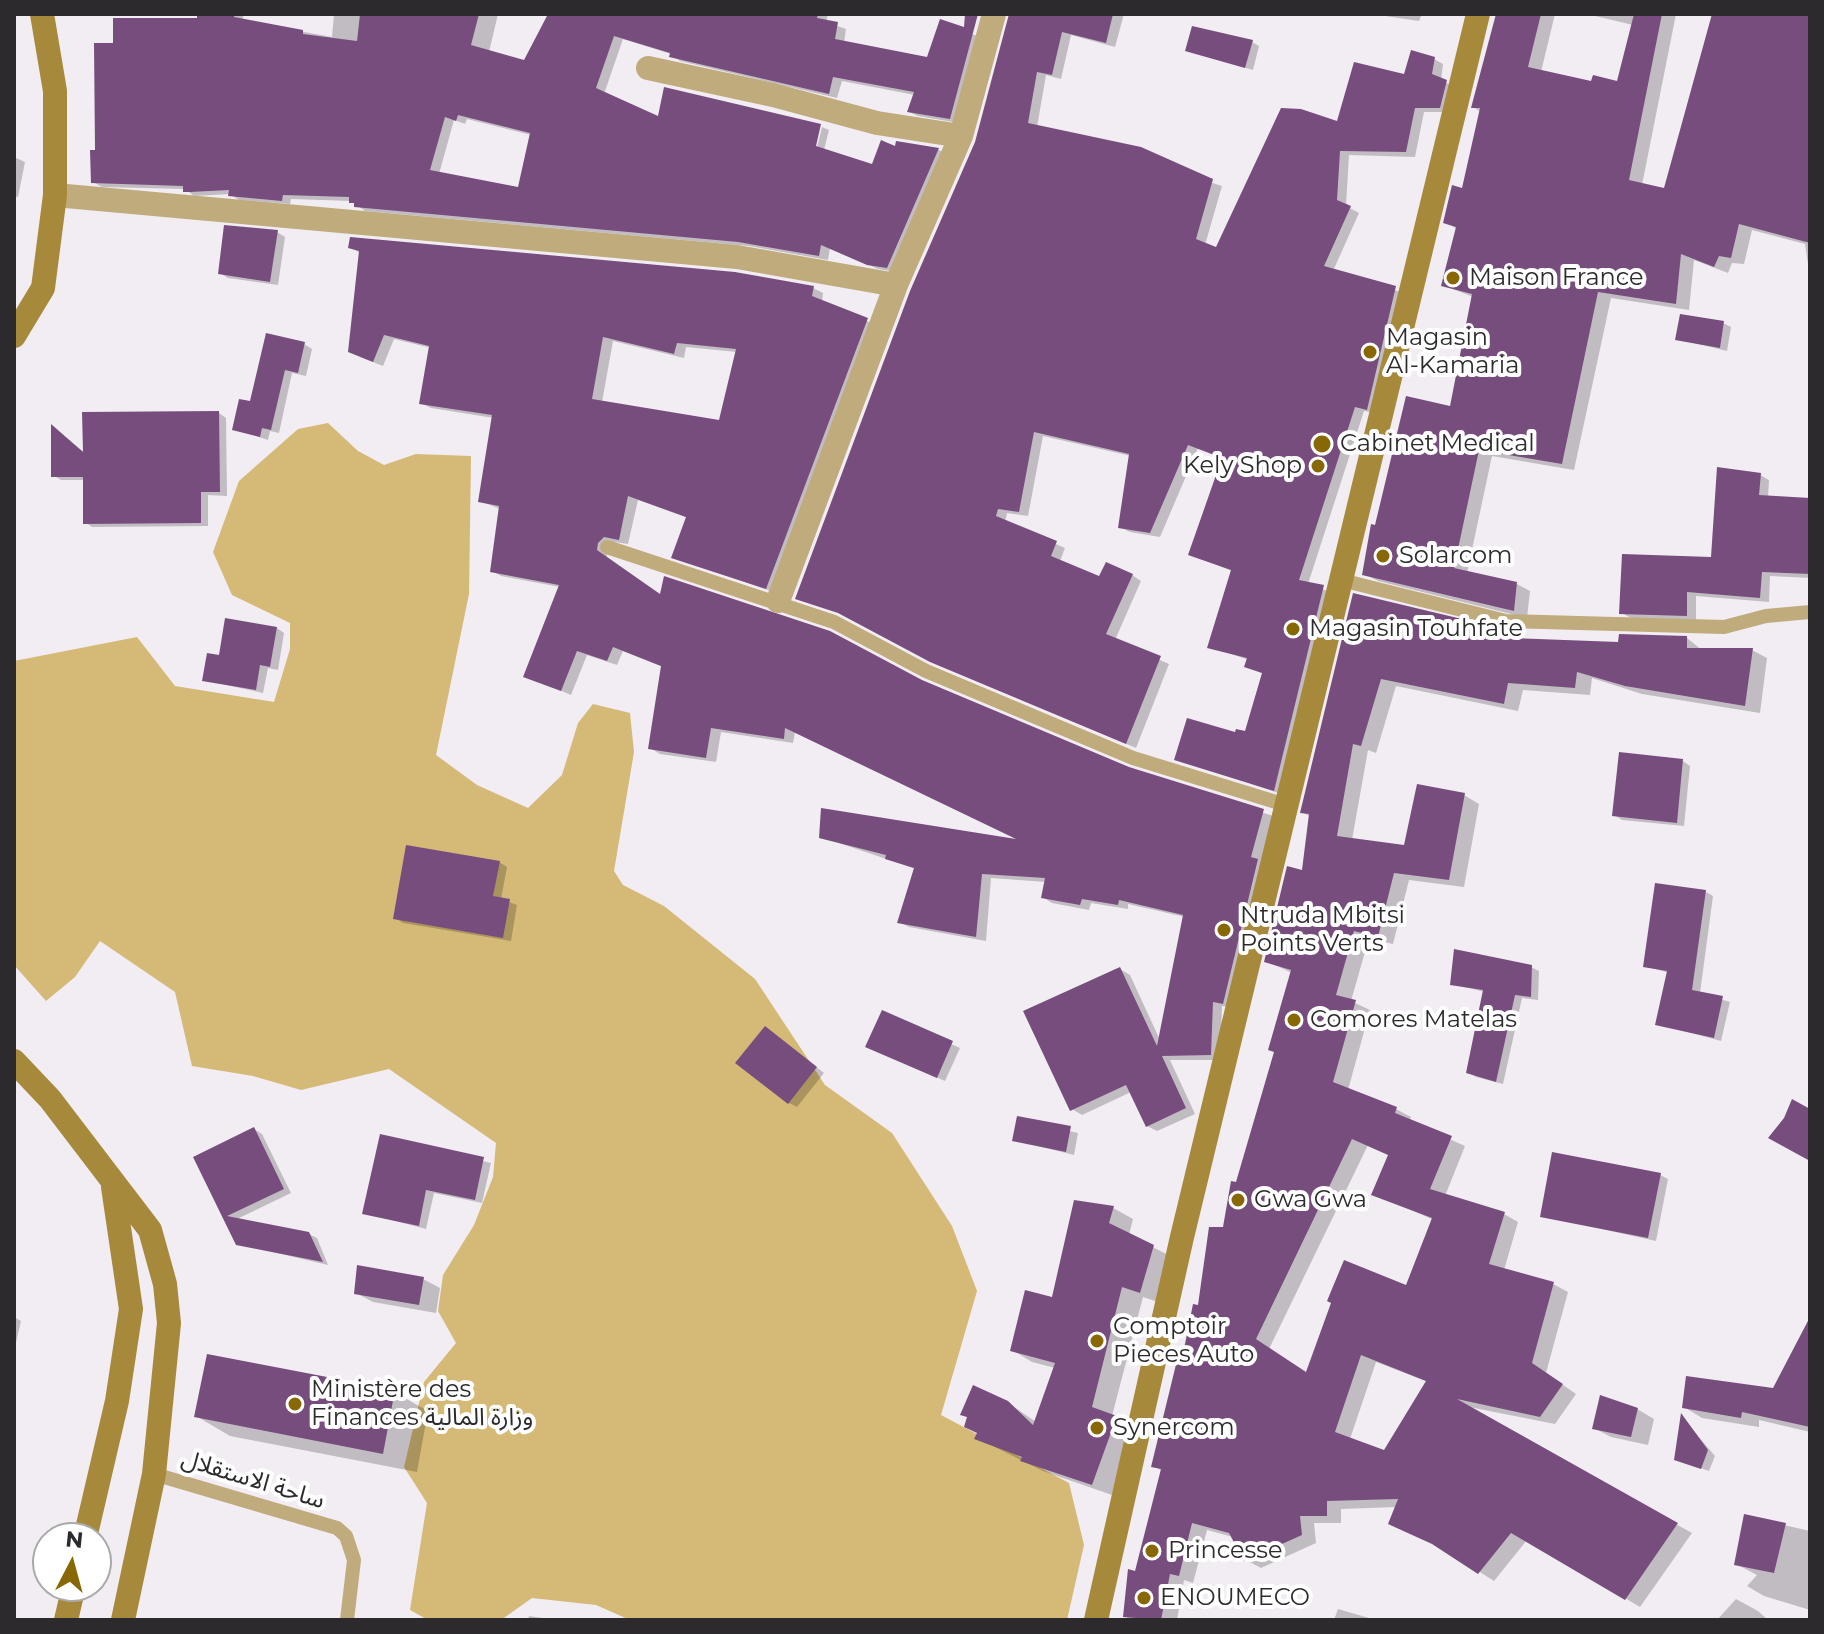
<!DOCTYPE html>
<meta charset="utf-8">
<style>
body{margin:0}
#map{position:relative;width:1824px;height:1634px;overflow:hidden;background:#f2ecf3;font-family:Montserrat,sans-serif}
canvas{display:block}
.frame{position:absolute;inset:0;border:16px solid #2c2a2d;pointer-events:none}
.north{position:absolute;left:32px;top:1522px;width:80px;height:80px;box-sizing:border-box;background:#fff;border:2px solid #abaaab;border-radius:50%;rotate:6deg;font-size:22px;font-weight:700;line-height:32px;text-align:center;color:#2c2a2d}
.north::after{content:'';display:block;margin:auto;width:28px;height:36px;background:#876804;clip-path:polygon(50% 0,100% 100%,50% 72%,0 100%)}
</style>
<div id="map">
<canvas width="1824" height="1634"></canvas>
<div class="frame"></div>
<div class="north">N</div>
</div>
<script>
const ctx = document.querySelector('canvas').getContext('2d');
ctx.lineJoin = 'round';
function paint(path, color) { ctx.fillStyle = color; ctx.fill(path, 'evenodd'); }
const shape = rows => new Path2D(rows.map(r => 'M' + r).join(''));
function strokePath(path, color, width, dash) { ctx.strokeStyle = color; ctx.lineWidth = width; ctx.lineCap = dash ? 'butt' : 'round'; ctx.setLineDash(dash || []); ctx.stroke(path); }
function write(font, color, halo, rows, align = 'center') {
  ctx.font = font + ' Montserrat,"Noto Sans Arabic",sans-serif'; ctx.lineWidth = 8; ctx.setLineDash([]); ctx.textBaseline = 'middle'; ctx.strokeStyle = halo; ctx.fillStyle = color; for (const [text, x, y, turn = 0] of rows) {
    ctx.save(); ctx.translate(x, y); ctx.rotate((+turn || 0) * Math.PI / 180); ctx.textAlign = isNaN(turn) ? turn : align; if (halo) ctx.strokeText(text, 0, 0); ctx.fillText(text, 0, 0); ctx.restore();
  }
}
const forest = shape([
 [328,423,358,451,384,465,416,454,471,456,469,594,436,755,477,785,528,808,562,775,578,723,593,704,630,713,634,752,614,871,623,885,664,906,755,979,825,1085,892,1133,952,1226,977,1291,941,1415,1069,1483,1084,1545,1067,1620,630,1620,596,1605,532,1598,501,1620,428,1620,410,1610,427,1503,404,1467,424,1382,456,1343,438,1311,443,1275,474,1225,493,1177,496,1143,389,1069,301,1090,253,1076,192,1066,175,992,100,941,75,977,46,1001,14,965,14,661,137,637,175,686,274,702,290,649,290,623,232,595,213,552,239,481,298,429]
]);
const shadow = shape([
 [199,14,243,14,243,21,332,37,334,14,498,14,489,52,525,62,550,14,828,14,826,22,846,29,844,43,928,59,941,21,982,38,959,123,918,116,909,112,915,95,842,81,837,98,680,61,671,54,623,39,604,94,660,119,815,156,822,127,829,130,824,150,873,166,898,143,939,150,947,155,896,272,878,269,830,248,828,260,749,246,365,211,351,201,291,199,290,204,239,200,230,194,194,196,185,189,102,187,93,182,115,45,199,20],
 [467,119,531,135,519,190,439,174,454,120,465,124],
 [1010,14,1124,14,1115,47,1071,35,1061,79,1046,75,1037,127,1222,186,1205,245,1217,249,1338,123,1405,76,1434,59,1443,64,1441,80,1455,87,1449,112,1424,112,1415,157,1349,155,1346,206,1359,213,1333,271,1404,293,1376,413,1364,411,1308,584,1333,593,1284,795,1177,759,1247,734,1264,674,1247,666,1249,660,1210,647,1232,571,1190,554,1224,458,1198,448,1160,537,1130,532,1120,527,1131,456,1043,436,1028,516,1007,513,1005,522,1065,548,1060,561,1100,579,1132,575,1141,581,1115,640,1169,664,1136,748,942,666,850,617,797,598,977,141],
 [1372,14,1422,14,1419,21],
 [1498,14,1555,14,1541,72,1593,83,1619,84,1633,25,1587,14,1676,14,1642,185,1666,190,1714,14,1810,14,1810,278,1805,244,1752,230,1744,264,1732,263,1728,273,1694,260,1689,310,1611,298,1574,470,1492,456,1467,573,1517,584,1530,591,1527,618,1378,581,1364,574,1376,527,1452,409,1473,297,1443,285,1457,229,1445,222,1464,191,1481,112,1473,107],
 [1252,42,1259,46,1253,70,1187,50],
 [14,157,25,162,18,197,14,196],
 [277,232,285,237,278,285,228,278,220,273],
 [350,247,813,288,823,293,822,302,876,325,776,593,674,557,688,518,638,500,628,544,615,542,607,549,607,557,661,596,921,682,1129,769,1273,816,1233,1008,1222,1006,1220,1060,1170,1060,1195,1114,1157,1131,1147,1126,1131,1092,1082,1115,1072,1109,1120,969,1130,975,1160,1040,1185,917,1128,904,1128,909,1091,903,1089,910,1052,903,1043,897,1046,882,991,878,986,941,909,927,899,922,916,869,821,837,1022,841,795,732,793,743,721,732,716,762,660,754,650,748,663,667,623,651,617,665,587,655,571,695,526,676,560,587,501,576,492,571,500,509,480,501,494,418,431,408,421,403,431,348,394,339,383,366,360,357,360,253],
 [613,341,684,358,686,347,737,352,721,422,602,402],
 [1723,323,1731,327,1727,351,1677,339],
 [304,344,312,349,306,376,292,373,279,433,270,431,268,440,234,429,251,404],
 [219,413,226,418,227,496,208,495,208,526,92,527,85,522,85,480,61,480,53,475,53,427,85,453],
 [1760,475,1769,480,1768,498,1810,500,1810,578,1770,576,1769,602,1696,596,1696,620,1631,618,1622,613,1713,559],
 [1355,596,1511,633,1524,640,1620,644,1687,638,1702,650,1752,650,1767,658,1760,713,1642,694,1592,678,1590,695,1523,690,1518,711,1396,686,1376,753,1368,750,1352,840,1405,848,1464,795,1479,804,1464,887,1409,880,1393,944,1369,938,1351,1001,1370,1010,1348,1090,1396,1109,1411,1117,1409,1121,1465,1146,1445,1196,1504,1214,1518,1222,1504,1270,1553,1284,1568,1292,1546,1373,1576,1394,1555,1424,1464,1406,1692,1533,1640,1607,1527,1540,1494,1581,1442,1548,1397,1507,1341,1509,1341,1523,1314,1523,1316,1543,1261,1568,1246,1560,1233,1537,1207,1530,1193,1583,1184,1580,1177,1620,1131,1620,1125,1616,1162,1471,1154,1466,1276,1052,1292,973,1266,961,1303,872,1311,817,1302,812],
 [1368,1145,1390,1155,1374,1194,1434,1220,1407,1288,1307,1374,1269,1349],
 [1376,1362,1428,1382,1385,1452,1350,1439],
 [277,628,284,633,278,670,268,668,263,693,204,680,220,657],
 [1683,761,1690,766,1684,826,1622,820,1614,815],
 [499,862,507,867,501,899,517,905,511,941,403,923,395,918],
 [1706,892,1713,896,1700,993,1730,1002,1721,1041,1658,1024,1669,973,1645,966],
 [1531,967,1539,971,1538,1000,1522,998,1503,1084,1476,1077,1468,1072,1485,992,1452,984],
 [883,1013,960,1048,945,1081,875,1050],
 [773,1033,824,1073,797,1107,789,1103],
 [1018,1119,1078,1133,1074,1155,1014,1140],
 [254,1129,262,1134,291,1193,235,1220,309,1234,317,1238,328,1265,238,1244,196,1158],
 [381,1136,491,1163,482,1203,434,1193,426,1229,364,1213],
 [1660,1175,1668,1179,1656,1241,1542,1216],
 [1113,1208,1133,1219,1129,1235,1174,1258,1161,1303,1143,1297,1112,1416,1136,1429,1112,1495,1043,1471,977,1438,1007,1402,1036,1422,1055,1368,1032,1362,1012,1350,1054,1299],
 [423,1279,440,1288,436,1313,373,1302,356,1293],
 [14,1317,21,1321,14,1351],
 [1810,1325,1810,1432,1759,1420,1759,1427,1702,1418,1684,1407,1774,1390],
 [394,1392,428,1411,417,1472,230,1436,196,1416],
 [1637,1409,1654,1419,1648,1445,1611,1437,1594,1428],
 [1682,1417,1715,1456,1709,1471,1676,1459],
 [1745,1516,1810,1531,1810,1610,1764,1596,1747,1586,1757,1575,1736,1564],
 [1736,1599,1758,1611,1768,1620,1717,1620],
 [1338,1609,1376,1620,1334,1620],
 [529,1616,555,1620,528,1620]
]);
const building = shape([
 [197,14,234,14,234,17,303,30,303,34,357,41,360,14,479,14,471,45,524,60,548,14,818,14,817,18,838,22,835,39,927,57,940,19,964,27,965,14,978,14,950,119,907,112,914,92,833,77,829,94,669,57,670,53,614,36,596,88,658,116,664,87,821,124,816,146,872,164,881,140,895,146,896,141,939,148,887,268,867,265,821,245,819,256,738,242,354,207,354,203,349,203,349,197,283,195,282,201,228,196,229,190,190,192,183,192,183,186,91,183,90,150,95,150,94,43,113,43,113,18,197,18],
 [458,115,530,133,518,187,430,170,445,117,456,121],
 [1009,14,1113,14,1106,43,1062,32,1052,75,1037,72,1028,123,1141,147,1213,179,1196,239,1216,247,1281,108,1301,109,1337,121,1354,62,1404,74,1411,50,1435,57,1432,74,1447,80,1440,108,1415,108,1406,152,1340,151,1337,200,1351,206,1324,266,1396,286,1367,410,1355,407,1299,580,1324,585,1274,791,1174,760,1187,718,1235,732,1236,729,1245,731,1262,673,1244,667,1247,658,1207,648,1231,570,1188,555,1222,458,1188,445,1150,533,1118,528,1129,454,1034,432,1019,512,998,509,996,516,1057,541,1051,556,1099,576,1106,562,1133,574,1106,634,1161,656,1126,744,930,662,838,613,795,599,910,291,975,142],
 [1496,14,1541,14,1528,67,1591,81,1593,75,1617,81,1634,14,1662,14,1629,180,1664,188,1712,14,1810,14,1810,243,1739,224,1731,258,1719,256,1714,267,1681,254,1676,304,1598,292,1562,464,1479,450,1454,568,1517,582,1514,611,1362,575,1371,524,1375,525,1406,396,1450,406,1472,294,1441,286,1456,227,1443,223,1452,185,1462,188,1480,108,1471,108],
 [1192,26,1253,40,1245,68,1185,51],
 [224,225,278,230,270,282,218,274],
 [350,237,735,272,814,286,812,296,868,318,766,589,671,558,686,517,628,496,619,540,604,537,598,543,597,550,660,594,664,576,830,631,922,680,1129,767,1264,809,1251,857,1258,859,1223,1004,1213,1002,1211,1055,1162,1056,1186,1108,1146,1127,1126,1085,1070,1111,1023,1011,1120,967,1157,1046,1183,915,1119,900,1118,905,1082,899,1080,905,1041,898,1045,878,982,874,976,937,897,923,914,868,885,859,886,855,819,838,821,808,1016,839,785,728,784,739,711,728,706,758,648,749,661,666,613,647,607,661,577,651,561,691,523,677,559,585,490,572,499,506,478,502,492,415,419,404,429,346,384,335,373,362,348,352,359,251,348,248],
 [603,337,674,354,677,343,736,349,719,420,592,399],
 [1680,314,1724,321,1720,348,1675,340],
 [266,333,305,342,298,373,285,370,271,430,262,428,260,437,232,430,239,399,250,401],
 [219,411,220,492,201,492,201,523,83,524,83,477,51,477,51,424,83,452,82,412],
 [1717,467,1761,473,1759,495,1810,498,1810,574,1762,572,1760,598,1687,592,1687,616,1619,614,1622,554,1711,557],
 [1353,593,1512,631,1511,638,1618,642,1619,634,1687,636,1687,648,1753,648,1745,706,1625,686,1577,672,1575,688,1508,683,1504,704,1381,679,1361,746,1353,744,1337,836,1404,845,1417,784,1465,793,1449,880,1394,873,1378,937,1354,931,1336,995,1356,1000,1333,1082,1397,1107,1395,1113,1452,1136,1430,1189,1505,1212,1489,1264,1554,1282,1532,1363,1563,1384,1540,1417,1457,1399,1678,1523,1625,1600,1511,1533,1478,1574,1432,1544,1388,1524,1398,1499,1327,1501,1327,1516,1300,1516,1302,1535,1244,1561,1229,1533,1192,1523,1179,1576,1170,1574,1161,1620,1123,1617,1128,1569,1135,1571,1161,1469,1151,1467,1180,1348,1184,1349,1193,1304,1198,1305,1209,1227,1223,1227,1231,1181,1236,1182,1274,1052,1268,1050,1291,970,1264,962,1287,866,1302,870,1309,814,1300,813],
 [1352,1139,1388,1155,1371,1195,1432,1218,1406,1285,1344,1260,1327,1301,1331,1303,1306,1372,1256,1339],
 [1361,1355,1426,1381,1384,1450,1335,1432],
 [225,618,277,627,270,667,260,665,256,690,202,681,207,653,219,655],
 [1619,752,1683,759,1677,823,1612,816],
 [406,845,500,861,493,896,510,899,503,938,393,919],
 [1655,883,1706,890,1692,990,1723,996,1714,1038,1655,1025,1667,971,1643,967],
 [1454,949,1532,965,1531,997,1515,995,1496,1082,1466,1073,1483,990,1450,985],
 [882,1010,953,1041,937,1078,865,1047],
 [765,1026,817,1067,788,1104,735,1063],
 [1792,1099,1810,1109,1810,1161,1768,1138,1784,1118],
 [1017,1116,1071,1126,1066,1152,1012,1141],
 [254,1127,284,1189,227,1216,309,1232,323,1262,236,1245,193,1157],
 [380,1134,484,1157,475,1200,426,1190,419,1226,362,1214],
 [1552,1152,1661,1173,1648,1238,1540,1217],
 [1074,1200,1114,1206,1109,1223,1154,1245,1140,1293,1122,1287,1092,1407,1117,1416,1092,1485,1020,1461,1022,1457,974,1439,977,1433,964,1427,967,1417,960,1415,973,1385,1008,1401,1033,1425,1055,1363,1010,1351,1025,1290,1052,1297],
 [357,1265,424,1277,419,1305,354,1294],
 [1810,1317,1810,1427,1742,1412,1741,1418,1682,1408,1686,1376,1773,1388],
 [207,1354,395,1390,383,1454,194,1417],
 [1600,1395,1638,1408,1631,1437,1592,1429],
 [1681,1413,1708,1450,1701,1469,1674,1460],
 [1744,1514,1786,1523,1774,1573,1734,1565]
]);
const lane = shape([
 [607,547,834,622,926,671,1133,758,1289,806],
 [1341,580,1506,621,1724,627,1766,616,1810,612],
 [154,1474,337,1528,346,1536,354,1560,347,1620]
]);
const street = shape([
 [648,68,773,95,877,123,961,136],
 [55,195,737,257,896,285],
 [778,601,896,285,961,136,994,14]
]);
const secondary = shape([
 [14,336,43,288,55,195,55,91,42,14],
 [14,1061,50,1099,150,1230,165,1284,169,1323,154,1474,123,1620],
 [85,1538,117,1401,131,1309,113,1187],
 [66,1620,74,1586],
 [1096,1620,1182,1237,1478,14]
]);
const markers = [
 [1453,278,8,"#876804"],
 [1370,352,8,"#876804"],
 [1322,444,10,"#876804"],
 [1318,466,8,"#876804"],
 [1383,556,8,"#876804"],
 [1293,629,8,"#876804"],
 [1224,930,8,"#876804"],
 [1294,1020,8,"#876804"],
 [1238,1200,8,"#876804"],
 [1097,1341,8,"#876804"],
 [295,1404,8,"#876804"],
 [1097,1428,8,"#876804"],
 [1152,1551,8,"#876804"],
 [1144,1598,8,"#876804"]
];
const poiNames = [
 ["Maison France",1469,278],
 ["Magasin",1386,338],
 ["Al-Kamaria",1386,366],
 ["Cabinet Medical",1340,444],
 ["Kely Shop",1302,466,"right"],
 ["Solarcom",1399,556],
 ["Magasin Touhfate",1309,629],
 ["Ntruda Mbitsi",1240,916],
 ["Points Verts",1240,944],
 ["Comores Matelas",1310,1020],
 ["Gwa Gwa",1254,1200],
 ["Comptoir",1113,1327],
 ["Pieces Auto",1113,1355],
 ["Ministère des",311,1390],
 ["Finances وزارة المالية",311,1418],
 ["Synercom",1113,1428],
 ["Princesse",1168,1551],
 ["ENOUMECO",1160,1598]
];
const streetNames = [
 ["ساحة الاستقلال",253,1480,17]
];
paint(forest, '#d5b976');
paint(shadow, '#0003');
paint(building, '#774d7e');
strokePath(lane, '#bfab7b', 14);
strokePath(street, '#bfab7b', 24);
strokePath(secondary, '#a7893b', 24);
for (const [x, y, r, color] of markers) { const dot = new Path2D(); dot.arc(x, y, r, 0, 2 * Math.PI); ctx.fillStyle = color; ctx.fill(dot); strokePath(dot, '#fff', 3); }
write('24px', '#2c2a2d', '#fff', poiNames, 'left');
write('24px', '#2c2a2d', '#fff', streetNames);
</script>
